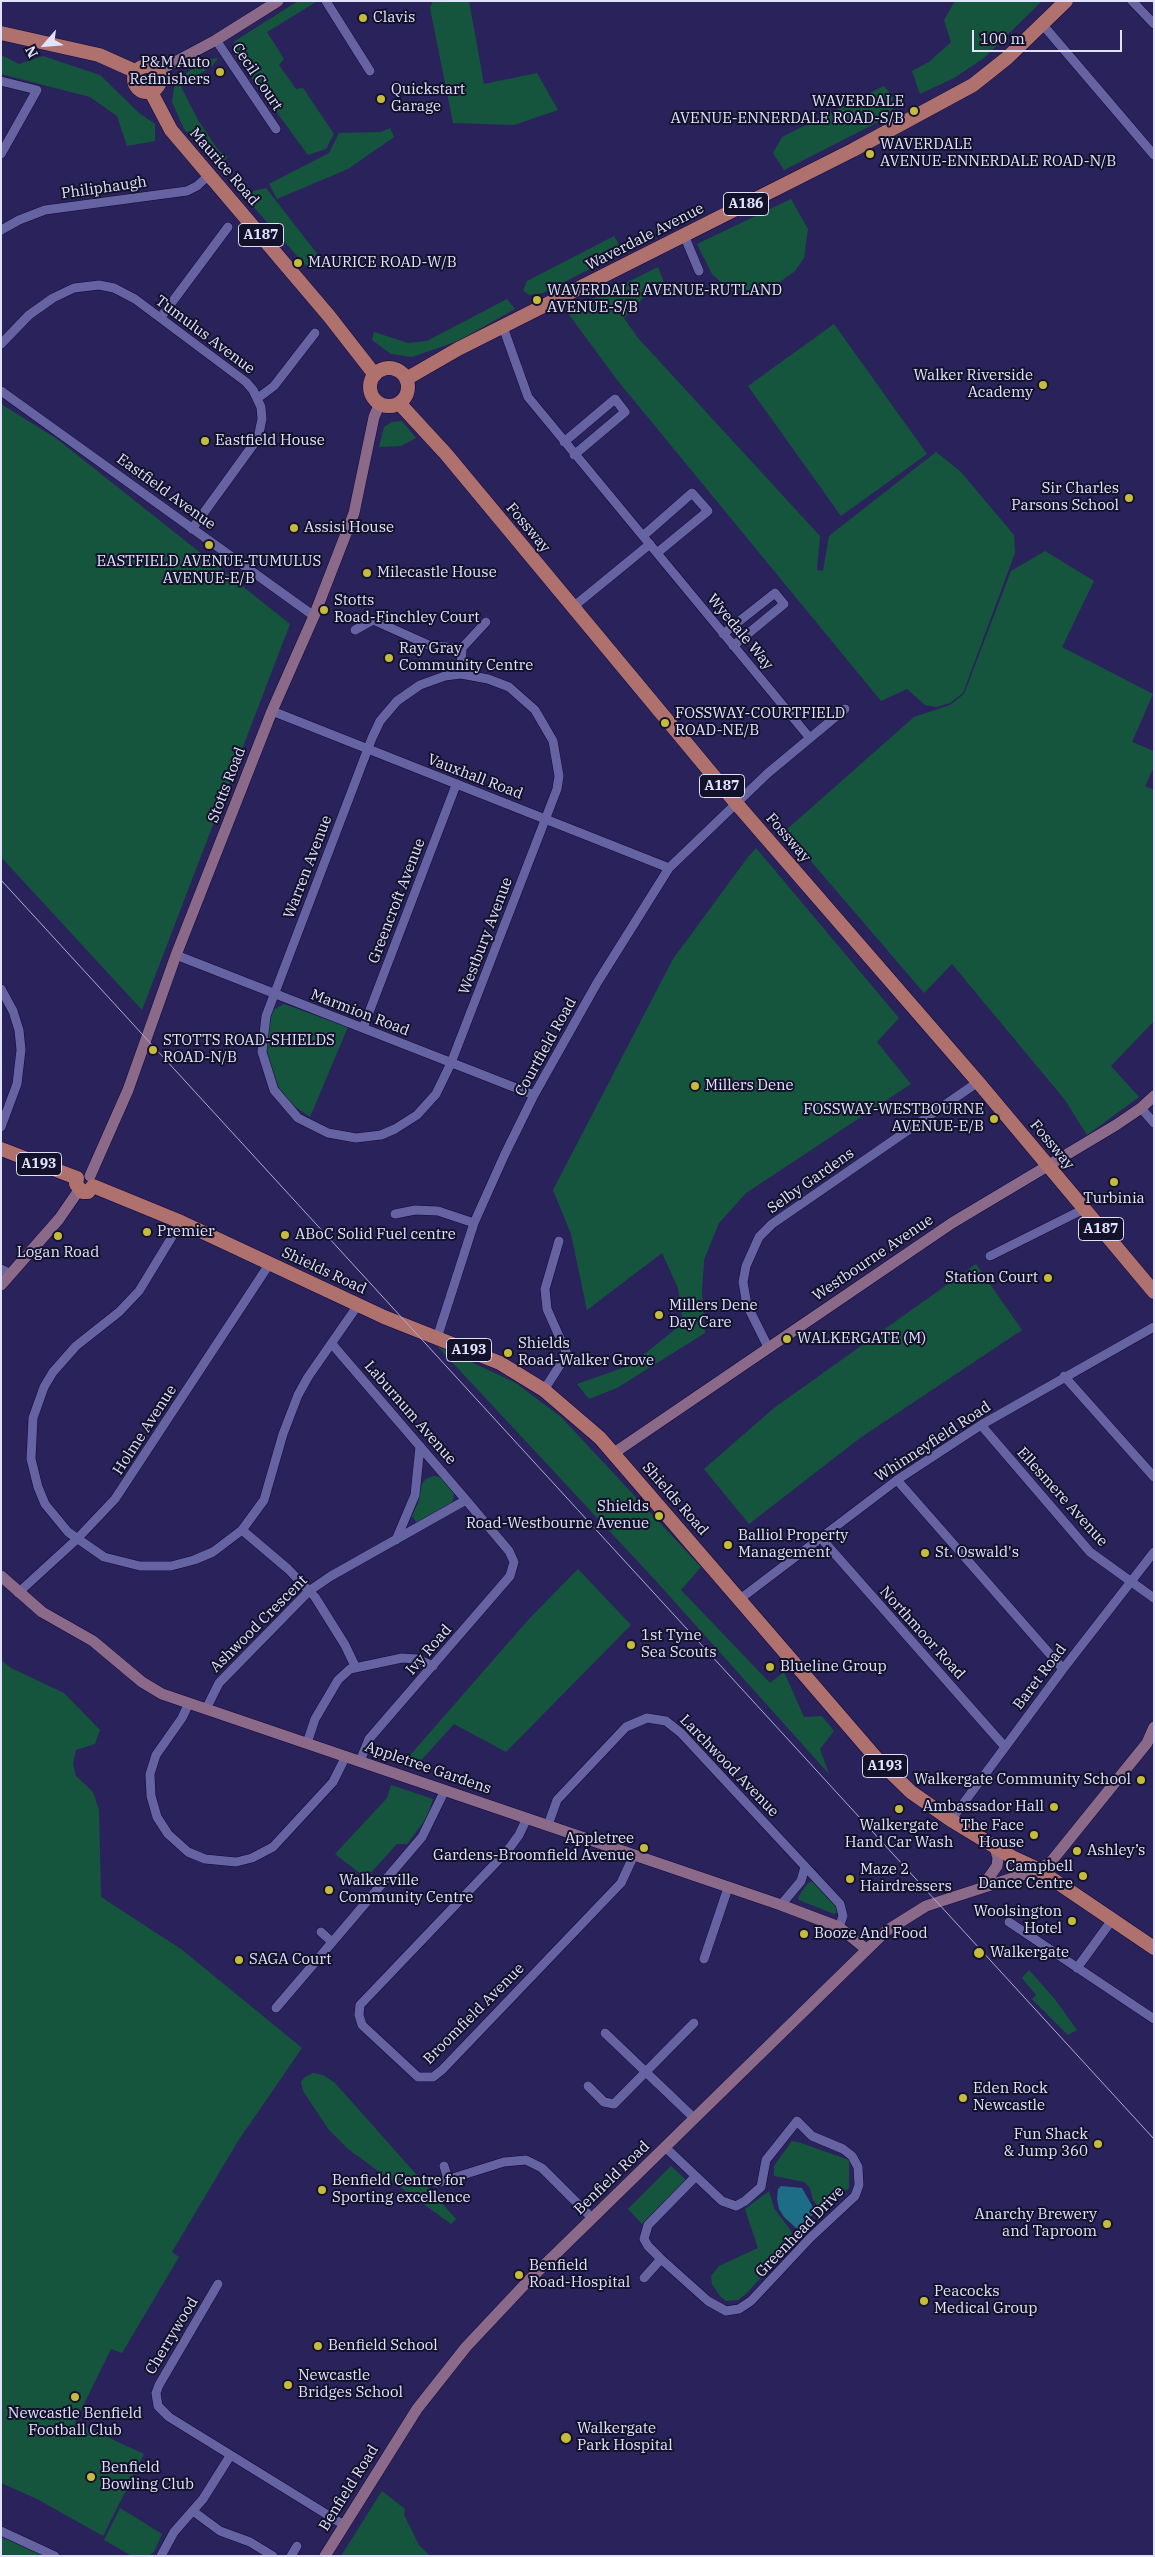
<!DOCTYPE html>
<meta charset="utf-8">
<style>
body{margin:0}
#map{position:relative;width:1155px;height:2557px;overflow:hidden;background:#2a235b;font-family:"IBM Plex Serif",serif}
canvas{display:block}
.frame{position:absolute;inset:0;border:2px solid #e1e2ff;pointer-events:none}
.north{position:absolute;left:20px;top:20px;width:50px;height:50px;-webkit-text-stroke:4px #14122a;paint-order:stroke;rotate:243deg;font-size:14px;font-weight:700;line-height:20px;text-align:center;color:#e1e2ff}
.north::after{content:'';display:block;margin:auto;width:18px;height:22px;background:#e1e2ff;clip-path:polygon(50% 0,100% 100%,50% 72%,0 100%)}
.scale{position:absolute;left:972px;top:30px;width:150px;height:22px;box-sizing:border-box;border:2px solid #e1e2ff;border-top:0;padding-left:6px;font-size:15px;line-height:18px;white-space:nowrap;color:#e1e2ff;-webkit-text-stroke:4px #14122a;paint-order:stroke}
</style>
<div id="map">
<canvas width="1155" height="2557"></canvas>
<div class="frame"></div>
<div class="north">N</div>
<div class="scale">100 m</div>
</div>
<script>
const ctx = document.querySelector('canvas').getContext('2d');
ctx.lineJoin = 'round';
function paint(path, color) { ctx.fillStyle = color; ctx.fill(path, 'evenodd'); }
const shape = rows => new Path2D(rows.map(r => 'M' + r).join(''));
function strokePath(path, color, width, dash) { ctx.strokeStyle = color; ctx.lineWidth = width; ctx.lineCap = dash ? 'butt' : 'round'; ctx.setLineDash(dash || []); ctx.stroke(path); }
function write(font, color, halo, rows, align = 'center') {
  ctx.font = font + ' "IBM Plex Serif",serif'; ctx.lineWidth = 4; ctx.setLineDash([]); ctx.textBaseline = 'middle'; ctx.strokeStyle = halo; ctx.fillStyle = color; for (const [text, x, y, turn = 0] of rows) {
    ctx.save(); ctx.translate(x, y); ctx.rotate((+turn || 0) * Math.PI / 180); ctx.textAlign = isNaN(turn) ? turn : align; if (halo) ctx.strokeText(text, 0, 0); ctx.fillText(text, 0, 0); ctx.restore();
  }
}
const green = shape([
 [298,1,316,2,267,32,284,59,279,65,296,89,303,88,334,134,326,149,308,155,232,51,235,41],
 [433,1,469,1,484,84,537,73,558,110,514,125,453,123,430,8],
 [955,1,1042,1,984,58,954,78,920,94,912,71,929,62,951,42,944,20],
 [1,55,19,64,43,56,100,75,139,113,155,124,155,141,127,146,117,116,90,97,1,74],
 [218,58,213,65,181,87,198,120,219,151,228,157,218,166,184,129,172,102,174,88,183,76,203,60],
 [884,86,893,97,892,115,784,170,773,153,782,137],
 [390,128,394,137,348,169,277,199,269,184,329,153,339,133,381,132],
 [266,188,319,256,314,265,307,267,250,203,253,191],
 [791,199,808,229,804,258,795,271,780,282,754,291,729,289,712,274,697,244],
 [614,236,623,252,543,293,529,295,523,290,527,281],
 [658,267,666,288,647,294,624,318,638,338,820,536,817,570,823,571,829,536,936,452,961,472,1014,535,1015,553,963,693,950,703,936,707,925,705,907,689,881,701,618,381,567,312],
 [507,299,515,309,458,341,412,357,391,354,372,340,374,332,408,343,427,341],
 [834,324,927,454,841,516,748,386],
 [1,404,57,439,290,624,142,1010,1,857],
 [402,421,416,438,401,446,379,447,384,427,392,422],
 [1045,551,1094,581,1062,647,1153,694,1132,742,1154,751,1154,767,1145,786,1154,790,1154,1021,1111,1066,1139,1097,1087,1135,1065,1100,952,964,924,993,785,831,914,717,950,705,964,694,1011,571],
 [756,848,899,1018,877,1042,911,1084,746,1193,719,1223,704,1260,702,1294,705,1333,617,1388,589,1399,577,1384,631,1365,683,1323,678,1288,662,1253,587,1310,571,1234,553,1190,673,959,748,857],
 [284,1004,348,1027,310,1117,291,1104,279,1088,271,1070,267,1050,268,1028,273,1010],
 [976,1264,1022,1330,860,1438,749,1524,704,1469,774,1408],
 [437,1346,516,1383,561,1417,701,1567,681,1590,770,1683,784,1672,804,1717,822,1716,834,1731,820,1749,829,1774,656,1581],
 [434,1476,441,1477,454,1491,453,1500,449,1506,417,1523,412,1516,418,1503,422,1484,426,1479],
 [578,1569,631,1625,506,1752,454,1724,416,1766,405,1761,529,1619],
 [1,1660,11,1668,64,1693,100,1730,95,1744,76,1750,73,1764,76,1776,93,1792,99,1810,101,1897,181,1949,302,2048,238,2141,172,2252,179,2257,122,2353,111,2349,75,2422,144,2454,103,2536,37,2499,1,2483],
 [391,1785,433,1799,426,1819,407,1844,397,1844,366,1878,335,1854,387,1798],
 [812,1881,838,1907,837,1912,834,1914,799,1900,798,1897,808,1883],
 [1029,1970,1054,1998,1077,2030,1068,2035,1032,1999,1036,1995,1022,1978],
 [313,2073,323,2075,335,2083,456,2219,451,2224,348,2149,329,2130,303,2091,301,2082,305,2077],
 [792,2141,801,2143,849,2160,849,2188,820,2209,813,2200,810,2188,804,2182,774,2176,774,2166],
 [671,2166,686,2180,642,2224,628,2209],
 [769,2191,774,2208,791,2231,793,2242,747,2293,738,2300,726,2301,720,2296,712,2284,711,2276,719,2266,758,2248,745,2209],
 [382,2491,405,2509,404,2515,419,2545,430,2556,341,2556],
 [120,2508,162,2534,154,2552,148,2556,132,2556,104,2540],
 [1,2537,47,2556,1,2556]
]);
const water = shape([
 [781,2186,802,2188,814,2209,814,2213,800,2228,796,2228,784,2217,779,2209,777,2199,778,2189]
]);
const street = shape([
 [326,1,370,71],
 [1132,1,1154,24],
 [1043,25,1154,155],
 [216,40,276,129],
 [1,81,37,90,1,154],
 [1,230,19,220,45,210,187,191,197,186,210,174],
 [684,235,699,271],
 [161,317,228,227],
 [503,327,528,397,809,737],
 [1,344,29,315,53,298,74,288,99,285,114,288,135,299,246,382,253,390,261,407,262,419,258,438,192,529],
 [1,391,314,616],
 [258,398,274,386,315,333],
 [564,442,615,399,625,412,574,455],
 [643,536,692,493,708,511,657,553],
 [573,607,650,544],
 [355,630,373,620,431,646,462,648],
 [723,634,775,593,784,604,733,646],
 [461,674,488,679,509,687,535,710,553,741,559,776,557,789,451,1063,436,1094,417,1115,395,1129,381,1135,356,1138,328,1133,298,1118,274,1090,262,1052,266,1016,372,738,380,721,397,701,420,685,445,676,461,674],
 [461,674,462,648,486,622],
 [272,711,669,868],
 [176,955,534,1095],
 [1,989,13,1011,19,1030,21,1050,17,1084,1,1127],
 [363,1028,456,785],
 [1141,1108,1154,1123],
 [395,1214,415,1210,438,1211,474,1223],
 [181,1222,139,1291,119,1312,76,1346,53,1372,44,1387,33,1418,31,1459,38,1487,45,1504,68,1532,104,1557,140,1566,171,1566,194,1560,213,1552,242,1530,264,1500,283,1434,298,1395,308,1377,358,1305],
 [990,1256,1084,1209],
 [1,1269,11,1274],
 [437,1338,474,1223,504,1156,534,1095,597,983,669,868,768,773,845,709],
 [332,1344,466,1500,509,1551,514,1562,510,1576,369,1739,360,1761],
 [768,1347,747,1305,743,1282,746,1266,759,1237,772,1224,978,1082],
 [1064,1376,1154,1477],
 [544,1390,567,1354,547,1309,545,1289,559,1241],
 [981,1425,1090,1552,1154,1598],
 [897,1480,1063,1669],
 [242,1530,288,1569,315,1597,345,1645,355,1666],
 [820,1537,1005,1747],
 [396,1540,415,1495,420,1446],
 [18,1593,77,1539,115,1499,270,1263],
 [740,1599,897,1480,981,1425,1154,1327],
 [189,1703,182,1718,156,1755,150,1774,151,1796,157,1817,168,1834,188,1852,205,1859,236,1862,252,1858,273,1847,333,1782,346,1756],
 [206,1709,219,1683,309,1591,331,1576,466,1500],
 [307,1743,315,1719,338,1680,350,1669,402,1658,418,1659,433,1666],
 [527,1818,519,1835,508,1850,360,2005,359,2015,362,2025,418,2077,433,2077,442,2070,621,1883,634,1855],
 [951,1820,1063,1669,1154,1552],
 [548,1825,557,1800,626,1727,647,1718,666,1721,681,1733,840,1904,843,1916,839,1927],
 [781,1905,801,1881,805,1867],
 [1009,1922,1154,2019],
 [321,1932,332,1942],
 [704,1959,728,1888],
 [1077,1968,1112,1920],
 [276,2008,422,1837,445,1790],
 [605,2033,694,2118],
 [588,2086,604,2102,614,2104,694,2023],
 [665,2147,722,2201,736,2206,745,2201,761,2187,766,2160,797,2121,812,2136,843,2149,852,2156,858,2167,859,2185,855,2196,810,2238,751,2301,739,2309,726,2311,708,2301,661,2259,648,2246,644,2239,648,2225,695,2177],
 [444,2166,448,2179],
 [437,2183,504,2162,526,2160,542,2168,592,2218],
 [644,2278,661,2259],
 [218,2284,159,2385,156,2393,158,2406,169,2417,344,2525],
 [193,2511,220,2531,250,2542,273,2556],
 [1,2531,55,2556],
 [161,2556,174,2532,203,2499,230,2456],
 [291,2556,297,2546]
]);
const secondary = shape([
 [158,71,216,40,278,1],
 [90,1176,128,1090,176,955,272,711,314,616,354,513,374,417,380,403],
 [1,1285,59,1219,79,1190],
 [614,1453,952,1223,1116,1125,1141,1108,1154,1096],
 [1,1576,42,1612,93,1641,142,1682,162,1694,781,1905,839,1927,866,1949],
 [983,1886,997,1866,998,1858,994,1845],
 [325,2556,417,2409,466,2347,528,2281,886,1931,926,1906,1031,1872,1050,1863,1147,1743,1154,1727]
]);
const primary = shape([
 [1,33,99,55,137,72],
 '134 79a13 13 0 1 1 26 0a13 13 0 1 1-26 0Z',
 [151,92,171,130,329,316,375,375],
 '370 387a19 19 0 1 1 38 0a19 19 0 1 1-38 0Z',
 [406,379,458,349,853,150,973,85,1007,58,1066,1],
 [399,403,446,454,736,803,978,1082,1154,1292],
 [1,1149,77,1178],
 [77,1178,76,1184,82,1192,88,1192,93,1186],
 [93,1186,181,1222,384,1317,500,1363,544,1390,600,1438,877,1759,911,1792,951,1820,1012,1857,1036,1868,1154,1948]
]);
const tram = shape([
 [1,880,1154,2139]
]);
const markers = [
 [363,18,5,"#c6bc3c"],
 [220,72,5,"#c6bc3c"],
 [381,99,5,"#c6bc3c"],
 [914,111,5,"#c6bc3c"],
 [870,154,5,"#c6bc3c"],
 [298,263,5,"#c6bc3c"],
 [537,300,5,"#c6bc3c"],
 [1043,385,5,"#c6bc3c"],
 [205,441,5,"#c6bc3c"],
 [1129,498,5,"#c6bc3c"],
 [294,528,5,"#c6bc3c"],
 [209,545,5,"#c6bc3c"],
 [367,573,5,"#c6bc3c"],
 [324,610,5,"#c6bc3c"],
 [389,658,5,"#c6bc3c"],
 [665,723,5,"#c6bc3c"],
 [153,1050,5,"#c6bc3c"],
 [695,1086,5,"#c6bc3c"],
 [994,1119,5,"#c6bc3c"],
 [1114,1182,5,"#c6bc3c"],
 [147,1232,5,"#c6bc3c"],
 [285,1235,5,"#c6bc3c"],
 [58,1236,5,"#c6bc3c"],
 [1048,1278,5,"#c6bc3c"],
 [659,1315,5,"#c6bc3c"],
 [787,1339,5,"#c6bc3c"],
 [508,1353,5,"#c6bc3c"],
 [659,1516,5,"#c6bc3c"],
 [728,1545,5,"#c6bc3c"],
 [925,1553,5,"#c6bc3c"],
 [631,1645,5,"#c6bc3c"],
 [770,1667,5,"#c6bc3c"],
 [1141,1780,5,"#c6bc3c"],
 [1054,1807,5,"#c6bc3c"],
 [899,1809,5,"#c6bc3c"],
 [1034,1835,5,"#c6bc3c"],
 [644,1848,5,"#c6bc3c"],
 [1077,1851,5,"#c6bc3c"],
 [1083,1876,5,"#c6bc3c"],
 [850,1879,5,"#c6bc3c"],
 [329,1890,5,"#c6bc3c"],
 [1072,1921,5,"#c6bc3c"],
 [804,1934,5,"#c6bc3c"],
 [979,1953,6,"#c6bc3c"],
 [239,1960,5,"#c6bc3c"],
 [963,2098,5,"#c6bc3c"],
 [1098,2144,5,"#c6bc3c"],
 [322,2190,5,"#c6bc3c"],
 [1107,2224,5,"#c6bc3c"],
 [519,2275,5,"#c6bc3c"],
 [924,2301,5,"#c6bc3c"],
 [318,2346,5,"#c6bc3c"],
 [288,2385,5,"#c6bc3c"],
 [75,2397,5,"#c6bc3c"],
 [566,2438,6,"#c6bc3c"],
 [91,2477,5,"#c6bc3c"]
];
const shields = [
 [746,204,45],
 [261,235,45],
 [722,786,45],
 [39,1164,45],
 [1101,1229,45],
 [469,1350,45],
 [885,1766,45]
];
const shieldNames = [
 ["A186",746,204],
 ["A187",261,235],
 ["A187",722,786],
 ["A193",39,1164],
 ["A187",1101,1229],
 ["A193",469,1350],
 ["A193",885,1766]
];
const poiNames = [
 ["Clavis",373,18],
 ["P&M Auto",210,63,"right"],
 ["Refinishers",210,80,"right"],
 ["Quickstart",391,90],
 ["Garage",391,107],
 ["WAVERDALE",904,102,"right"],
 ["AVENUE-ENNERDALE ROAD-S/B",904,119,"right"],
 ["WAVERDALE",880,145],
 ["AVENUE-ENNERDALE ROAD-N/B",880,162],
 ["MAURICE ROAD-W/B",308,263],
 ["WAVERDALE AVENUE-RUTLAND",547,291],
 ["AVENUE-S/B",547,308],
 ["Walker Riverside",1033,376,"right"],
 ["Academy",1033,393,"right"],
 ["Eastfield House",215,441],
 ["Sir Charles",1119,489,"right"],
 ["Parsons School",1119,506,"right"],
 ["Assisi House",304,528],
 ["EASTFIELD AVENUE-TUMULUS",209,562,"center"],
 ["AVENUE-E/B",209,579,"center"],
 ["Milecastle House",377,573],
 ["Stotts",334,601],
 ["Road-Finchley Court",334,618],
 ["Ray Gray",399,649],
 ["Community Centre",399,666],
 ["FOSSWAY-COURTFIELD",675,714],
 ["ROAD-NE/B",675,731],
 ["STOTTS ROAD-SHIELDS",163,1041],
 ["ROAD-N/B",163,1058],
 ["Millers Dene",705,1086],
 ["FOSSWAY-WESTBOURNE",984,1110,"right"],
 ["AVENUE-E/B",984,1127,"right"],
 ["Turbinia",1114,1199,"center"],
 ["Premier",157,1232],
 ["ABoC Solid Fuel centre",295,1235],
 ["Logan Road",58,1253,"center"],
 ["Station Court",1038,1278,"right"],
 ["Millers Dene",669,1306],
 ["Day Care",669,1323],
 ["WALKERGATE (M)",797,1339],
 ["Shields",518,1344],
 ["Road-Walker Grove",518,1361],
 ["Shields",649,1507,"right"],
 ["Road-Westbourne Avenue",649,1524,"right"],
 ["Balliol Property",738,1536],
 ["Management",738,1553],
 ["St. Oswald's",935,1553],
 ["1st Tyne",641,1636],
 ["Sea Scouts",641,1653],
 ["Blueline Group",780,1667],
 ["Walkergate Community School",1131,1780,"right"],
 ["Ambassador Hall",1044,1807,"right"],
 ["Walkergate",899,1826,"center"],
 ["Hand Car Wash",899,1843,"center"],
 ["The Face",1024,1826,"right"],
 ["House",1024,1843,"right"],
 ["Appletree",634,1839,"right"],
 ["Gardens-Broomfield Avenue",634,1856,"right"],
 ["Ashley’s",1087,1851],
 ["Campbell",1073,1867,"right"],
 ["Dance Centre",1073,1884,"right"],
 ["Maze 2",860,1870],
 ["Hairdressers",860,1887],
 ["Walkerville",339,1881],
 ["Community Centre",339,1898],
 ["Woolsington",1062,1912,"right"],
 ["Hotel",1062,1929,"right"],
 ["Booze And Food",814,1934],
 ["Walkergate",990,1953],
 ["SAGA Court",249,1960],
 ["Eden Rock",973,2089],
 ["Newcastle",973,2106],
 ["Fun Shack",1088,2135,"right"],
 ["& Jump 360",1088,2152,"right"],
 ["Benfield Centre for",332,2181],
 ["Sporting excellence",332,2198],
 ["Anarchy Brewery",1097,2215,"right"],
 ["and Taproom",1097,2232,"right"],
 ["Benfield",529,2266],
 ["Road-Hospital",529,2283],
 ["Peacocks",934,2292],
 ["Medical Group",934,2309],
 ["Benfield School",328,2346],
 ["Newcastle",298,2376],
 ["Bridges School",298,2393],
 ["Newcastle Benfield",75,2414,"center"],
 ["Football Club",75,2431,"center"],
 ["Walkergate",577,2429],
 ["Park Hospital",577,2446],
 ["Benfield",101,2468],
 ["Bowling Club",101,2485]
];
const streetNames = [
 ["Cecil Court",257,77,56],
 ["Maurice Road",224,167,49],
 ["Philiphaugh",104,188,-8],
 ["Waverdale Avenue",645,237,-27],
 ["Tumulus Avenue",205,335,37],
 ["Eastfield Avenue",166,492,36],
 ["Fossway",528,528,50],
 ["Wyedale Way",740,632,50],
 ["Vauxhall Road",475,777,21],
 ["Stotts Road",227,785,-69],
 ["Fossway",788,838,49],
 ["Warren Avenue",308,867,-69],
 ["Greencroft Avenue",397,901,-69],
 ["Westbury Avenue",486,936,-69],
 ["Marmion Road",360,1013,21],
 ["Courtfield Road",546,1047,-61],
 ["Fossway",1052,1145,50],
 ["Selby Gardens",811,1181,-35],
 ["Westbourne Avenue",873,1258,-34],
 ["Shields Road",324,1271,25],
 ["Laburnum Avenue",410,1413,49],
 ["Holme Avenue",145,1430,-57],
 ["Whinneyfield Road",933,1442,-33],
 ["Ellesmere Avenue",1062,1497,48],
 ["Shields Road",675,1499,49],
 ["Ashwood Crescent",259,1624,-45],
 ["Northmoor Road",922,1633,48],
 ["Ivy Road",429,1650,-49],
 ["Baret Road",1040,1677,-53],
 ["Larchwood Avenue",729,1766,46],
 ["Appletree Gardens",428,1768,19],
 ["Broomfield Avenue",474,2014,-45],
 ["Benfield Road",612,2178,-44],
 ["Greenhead Drive",800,2232,-46],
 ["Cherrywood",172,2336,-59],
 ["Benfield Road",349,2488,-58]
];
paint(green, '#15553e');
paint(water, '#1e6d86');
strokePath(street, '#15073e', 10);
strokePath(secondary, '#15073e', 12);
strokePath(primary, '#15073e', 15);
strokePath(street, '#6563a1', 9);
strokePath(secondary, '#8a6a88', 11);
strokePath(primary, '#af716e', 14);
strokePath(tram, '#adacd0', 1);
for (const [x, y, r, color] of markers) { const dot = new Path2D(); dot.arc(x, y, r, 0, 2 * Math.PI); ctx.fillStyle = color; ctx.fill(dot); strokePath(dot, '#14122a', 2); }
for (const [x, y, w] of shields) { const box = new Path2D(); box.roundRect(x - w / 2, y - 11.5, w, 23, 4); ctx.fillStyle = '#14122a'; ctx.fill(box); strokePath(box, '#e1e2ff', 1); }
write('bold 14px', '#e1e2ff', null, shieldNames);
write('15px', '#e1e2ff', '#14122a', poiNames, 'left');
write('15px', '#e1e2ff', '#14122a', streetNames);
</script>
